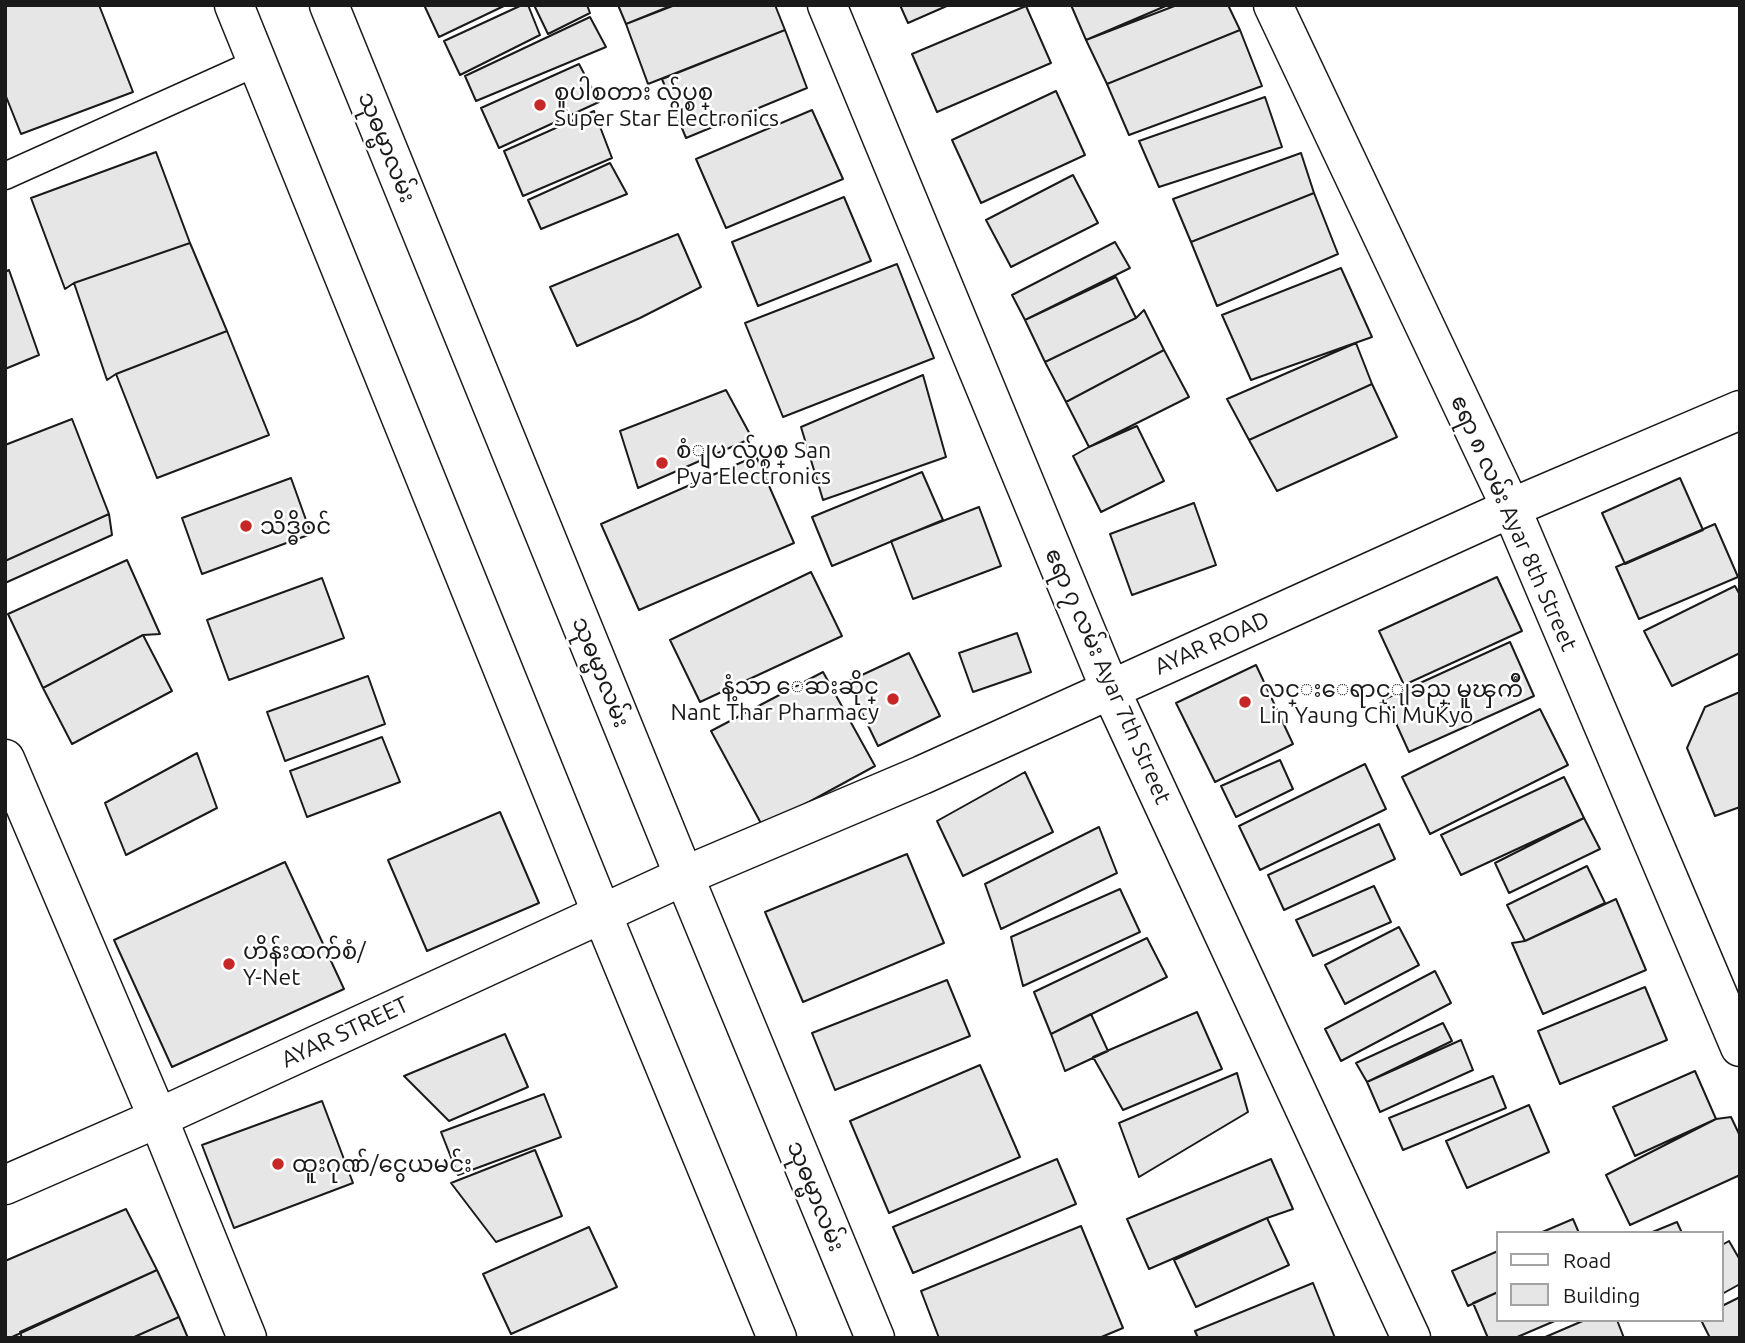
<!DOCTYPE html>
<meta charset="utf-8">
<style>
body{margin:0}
#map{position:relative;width:1745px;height:1343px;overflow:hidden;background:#fff;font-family:Ubuntu,sans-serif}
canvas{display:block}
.frame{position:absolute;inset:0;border:7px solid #1a1a1a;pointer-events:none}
.legend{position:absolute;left:1496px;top:1231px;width:228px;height:91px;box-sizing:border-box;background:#fff;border:2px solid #a3a3a3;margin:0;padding:9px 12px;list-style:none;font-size:21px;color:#1a1a1a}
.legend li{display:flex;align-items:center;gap:14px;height:35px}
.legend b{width:35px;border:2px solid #a3a3a3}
</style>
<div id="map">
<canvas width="1745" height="1343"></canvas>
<div class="frame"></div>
<ul class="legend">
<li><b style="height:9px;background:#fff"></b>Road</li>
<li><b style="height:19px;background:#e6e6e6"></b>Building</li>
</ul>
</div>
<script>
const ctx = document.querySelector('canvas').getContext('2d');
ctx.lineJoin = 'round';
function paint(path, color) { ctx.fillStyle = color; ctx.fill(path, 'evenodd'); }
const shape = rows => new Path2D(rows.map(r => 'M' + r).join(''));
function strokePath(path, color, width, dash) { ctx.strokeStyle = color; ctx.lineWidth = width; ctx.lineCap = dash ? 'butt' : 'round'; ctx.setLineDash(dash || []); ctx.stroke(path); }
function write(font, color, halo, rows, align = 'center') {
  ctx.font = font + ' Ubuntu,"Noto Sans Myanmar",sans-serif'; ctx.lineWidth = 5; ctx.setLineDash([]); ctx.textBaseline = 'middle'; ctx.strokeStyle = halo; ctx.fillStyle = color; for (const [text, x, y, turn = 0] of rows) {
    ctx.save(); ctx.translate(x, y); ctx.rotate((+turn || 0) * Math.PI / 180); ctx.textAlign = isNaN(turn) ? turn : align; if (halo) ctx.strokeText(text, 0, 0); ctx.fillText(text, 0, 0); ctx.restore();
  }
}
const building = shape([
 [5,5,99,5,133,92,21,134,5,94,5,5],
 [428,5,506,5,439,37,425,7,428,5],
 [522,5,528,5,540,35,460,75,444,41,522,5],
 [534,5,587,5,590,13,548,34,534,5],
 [618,5,673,5,626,24,618,5],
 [675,5,775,5,785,30,648,84,626,24,675,5],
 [900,5,949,5,908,23,900,5],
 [1071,5,1168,5,1086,40,1071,5],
 [1177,5,1228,5,1240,30,1107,84,1086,40,1177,5],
 [1026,6,1051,63,937,112,912,54,1026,6],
 [590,17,606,47,476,101,465,76,590,17],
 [785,30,807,88,686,138,662,79,785,30],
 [1240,30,1262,86,1129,135,1107,84,1240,30],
 [579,64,599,102,499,148,481,108,579,64],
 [1056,91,1085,155,981,203,952,140,1056,91],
 [1265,97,1282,147,1159,187,1139,141,1265,97],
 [812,110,843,179,726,228,696,159,812,110],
 [594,111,612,158,523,196,504,151,594,111],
 [156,152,190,243,74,283,65,289,31,198,156,152],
 [1301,153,1314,193,1191,242,1173,199,1301,153],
 [610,163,627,194,541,229,528,200,610,163],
 [1073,175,1098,223,1011,267,986,220,1073,175],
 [1314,193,1338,254,1217,306,1191,242,1314,193],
 [844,197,871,261,758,306,732,242,844,197],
 [678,234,701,287,640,318,577,346,550,287,678,234],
 [1115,242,1130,268,1025,320,1012,295,1115,242],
 [190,243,227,331,116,374,107,380,74,283,190,243],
 [897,264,934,358,783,417,745,323,897,264],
 [1341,268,1372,337,1251,380,1222,315,1341,268],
 [9,270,39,355,5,369,5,272,9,270],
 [1116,277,1136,318,1045,362,1025,320,1116,277],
 [1144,310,1164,350,1066,402,1045,362,1136,318,1144,310],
 [227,331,269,435,157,478,116,374,227,331],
 [1356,343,1372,384,1249,440,1227,399,1356,343],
 [1164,350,1189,397,1089,447,1066,402,1164,350],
 [923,375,946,457,823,500,801,427,923,375],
 [1372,384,1397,437,1277,491,1249,440,1372,384],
 [726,390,752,438,638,488,620,431,726,390],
 [72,419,109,514,5,561,5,445,72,419],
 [1137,426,1164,481,1101,512,1073,456,1089,447,1137,426],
 [756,456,794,543,639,610,601,524,756,456],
 [922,472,943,520,832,566,812,517,922,472],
 [291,478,311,534,202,574,182,518,291,478],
 [1680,478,1703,530,1625,564,1602,513,1680,478],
 [1194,503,1216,565,1132,595,1110,534,1194,503],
 [979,507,1001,566,913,599,891,541,979,507],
 [109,514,112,535,5,583,5,561,109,514],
 [1715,524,1738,577,1639,619,1616,567,1715,524],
 [127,560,160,634,143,635,43,688,8,614,127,560],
 [811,572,842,636,700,702,670,640,811,572],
 [1497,577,1522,631,1404,685,1379,631,1497,577],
 [322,578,344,638,229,680,207,620,322,578],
 [1735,586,1740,595,1740,653,1672,686,1644,631,1735,586],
 [1017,633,1031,672,973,692,959,653,1017,633],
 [143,635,172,691,72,744,43,688,143,635],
 [1510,642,1534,696,1409,752,1385,699,1510,642],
 [909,653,940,716,878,746,847,682,909,653],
 [1256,665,1293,744,1215,782,1176,703,1256,665],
 [823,672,875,766,763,827,711,731,823,672],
 [368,676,385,724,285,761,267,712,368,676],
 [1740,692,1740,807,1715,816,1687,748,1705,707,1740,692],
 [1540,709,1568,765,1430,834,1402,777,1540,709],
 [382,737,400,782,307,817,290,771,382,737],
 [197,753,217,808,126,855,105,803,197,753],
 [1280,760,1293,789,1236,817,1221,786,1280,760],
 [1365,764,1386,809,1260,870,1239,826,1365,764],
 [1025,772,1053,832,963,876,937,821,1025,772],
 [1564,777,1584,818,1461,875,1441,835,1564,777],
 [500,812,539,903,427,951,388,860,500,812],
 [1584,818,1600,849,1509,893,1495,863,1584,818],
 [1379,824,1395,859,1284,910,1268,875,1379,824],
 [1099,827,1117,873,1001,929,985,884,1099,827],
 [907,854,944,943,803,1002,765,912,907,854],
 [285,862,344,989,172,1067,114,940,285,862],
 [1587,866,1605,903,1525,941,1507,905,1587,866],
 [1374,886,1391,922,1313,956,1296,920,1374,886],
 [1120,889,1140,932,1023,986,1011,937,1120,889],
 [1616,899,1646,970,1543,1014,1512,943,1525,941,1616,899],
 [1399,927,1419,965,1345,1004,1325,965,1399,927],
 [1147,938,1167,977,1051,1034,1034,992,1147,938],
 [1435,971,1451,1003,1341,1061,1325,1029,1435,971],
 [947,980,970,1036,835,1090,812,1033,947,980],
 [1645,987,1667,1040,1560,1084,1538,1031,1645,987],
 [1197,1012,1222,1069,1123,1110,1093,1057,1197,1012],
 [1091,1014,1108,1051,1065,1071,1051,1034,1091,1014],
 [1443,1023,1452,1041,1367,1082,1356,1063,1443,1023],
 [505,1034,528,1087,449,1121,404,1076,505,1034],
 [1461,1040,1473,1070,1380,1112,1367,1082,1461,1040],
 [980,1065,1020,1157,889,1213,850,1121,980,1065],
 [1695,1071,1716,1119,1635,1156,1613,1107,1695,1071],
 [1237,1073,1248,1112,1139,1177,1119,1123,1237,1073],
 [1493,1076,1506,1108,1403,1150,1389,1118,1493,1076],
 [544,1094,561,1137,458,1175,441,1132,544,1094],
 [322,1101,353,1183,234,1228,202,1145,322,1101],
 [1529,1105,1549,1152,1467,1188,1446,1141,1529,1105],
 [1731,1117,1740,1136,1740,1175,1630,1225,1606,1175,1716,1119,1731,1117],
 [535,1150,562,1216,496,1242,451,1183,535,1150],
 [1057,1159,1076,1204,913,1273,893,1227,1057,1159],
 [1271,1159,1293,1209,1267,1218,1149,1269,1127,1219,1271,1159],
 [126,1209,157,1270,10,1338,5,1338,5,1261,126,1209],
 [1267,1218,1289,1265,1196,1307,1174,1260,1267,1218],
 [1573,1219,1579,1233,1540,1233,1573,1219],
 [1677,1222,1682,1233,1650,1233,1677,1222],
 [1081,1226,1123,1328,1099,1338,939,1338,921,1291,1081,1226],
 [589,1227,617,1287,511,1334,483,1274,589,1227],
 [1729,1241,1740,1260,1740,1284,1722,1294,1722,1245,1729,1241],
 [1498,1251,1498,1292,1468,1306,1452,1271,1498,1251],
 [157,1270,179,1317,132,1338,22,1338,20,1332,157,1270],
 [1313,1283,1335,1338,1198,1338,1195,1331,1313,1283],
 [1498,1292,1498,1320,1557,1320,1515,1338,1488,1338,1473,1303,1498,1292],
 [1740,1297,1740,1338,1710,1338,1701,1320,1722,1320,1722,1306,1740,1297],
 [179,1317,188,1338,132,1338,179,1317],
 [1585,1320,1617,1320,1624,1338,1543,1338,1585,1320]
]);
const lane = shape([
 [5,176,256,63]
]);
const street = shape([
 [827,5,1110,689,1411,1338],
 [1273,5,1511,508,1740,1047],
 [5,759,158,1118,247,1338],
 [5,1185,158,1118,684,876,922,775,1511,508,1740,410]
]);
const primary = shape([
 [234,5,602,914,777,1338],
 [329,5,684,876,875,1338]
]);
const markers = [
 [540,105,7,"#c62828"],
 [662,463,7,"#c62828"],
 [246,526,7,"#c62828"],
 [893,699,7,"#c62828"],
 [1245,702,7,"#c62828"],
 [229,964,7,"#c62828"],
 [278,1164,7,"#c62828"]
];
const poiNames = [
 ["စူပါစတား လ်ွပ္စစ္",554,92],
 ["Super Star Electronics",554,118],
 ["စံျပ လ်ွပ္စစ္ San",676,450],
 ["Pya Electronics",676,476],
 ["သိဒ္ဓိဝင်",260,526],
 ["နံ့သာ ေဆးဆိုင္",879,686,"right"],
 ["Nant Thar Pharmacy",879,712,"right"],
 ["လင္းေရာင္ျခည္ မူၾကိဳ",1259,689],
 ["Lin Yaung Chi MuKyo",1259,715],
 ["ဟိန်းထက်စံ/",243,951],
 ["Y-Net",243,977],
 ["ထူးဂုဏ်/ငွေယမင်း",292,1164]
];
const streetNames = [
 ["သုဓမ္မာလမ်း",387,147,68],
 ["ဧရာ ၈ လမ်း Ayar 8th Street",1514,523,66],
 ["AYAR ROAD",1212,643,-24],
 ["သုဓမ္မာလမ်း",601,672,68],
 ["ဧရာ ၇ လမ်း Ayar 7th Street",1108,676,66],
 ["AYAR STREET",345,1032,-25],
 ["သုဓမ္မာလမ်း",816,1196,68]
];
paint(building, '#e6e6e6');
strokePath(building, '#1a1a1a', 2);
strokePath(lane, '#1a1a1a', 29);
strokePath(street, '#1a1a1a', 41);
strokePath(primary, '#1a1a1a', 41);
strokePath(lane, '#fff', 26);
strokePath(street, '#fff', 38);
strokePath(primary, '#fff', 38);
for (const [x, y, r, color] of markers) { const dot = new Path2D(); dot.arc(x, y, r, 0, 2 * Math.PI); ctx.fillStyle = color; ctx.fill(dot); strokePath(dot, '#fff', 2.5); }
write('23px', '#1a1a1a', '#fff', poiNames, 'left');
write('23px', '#1a1a1a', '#fff', streetNames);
</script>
